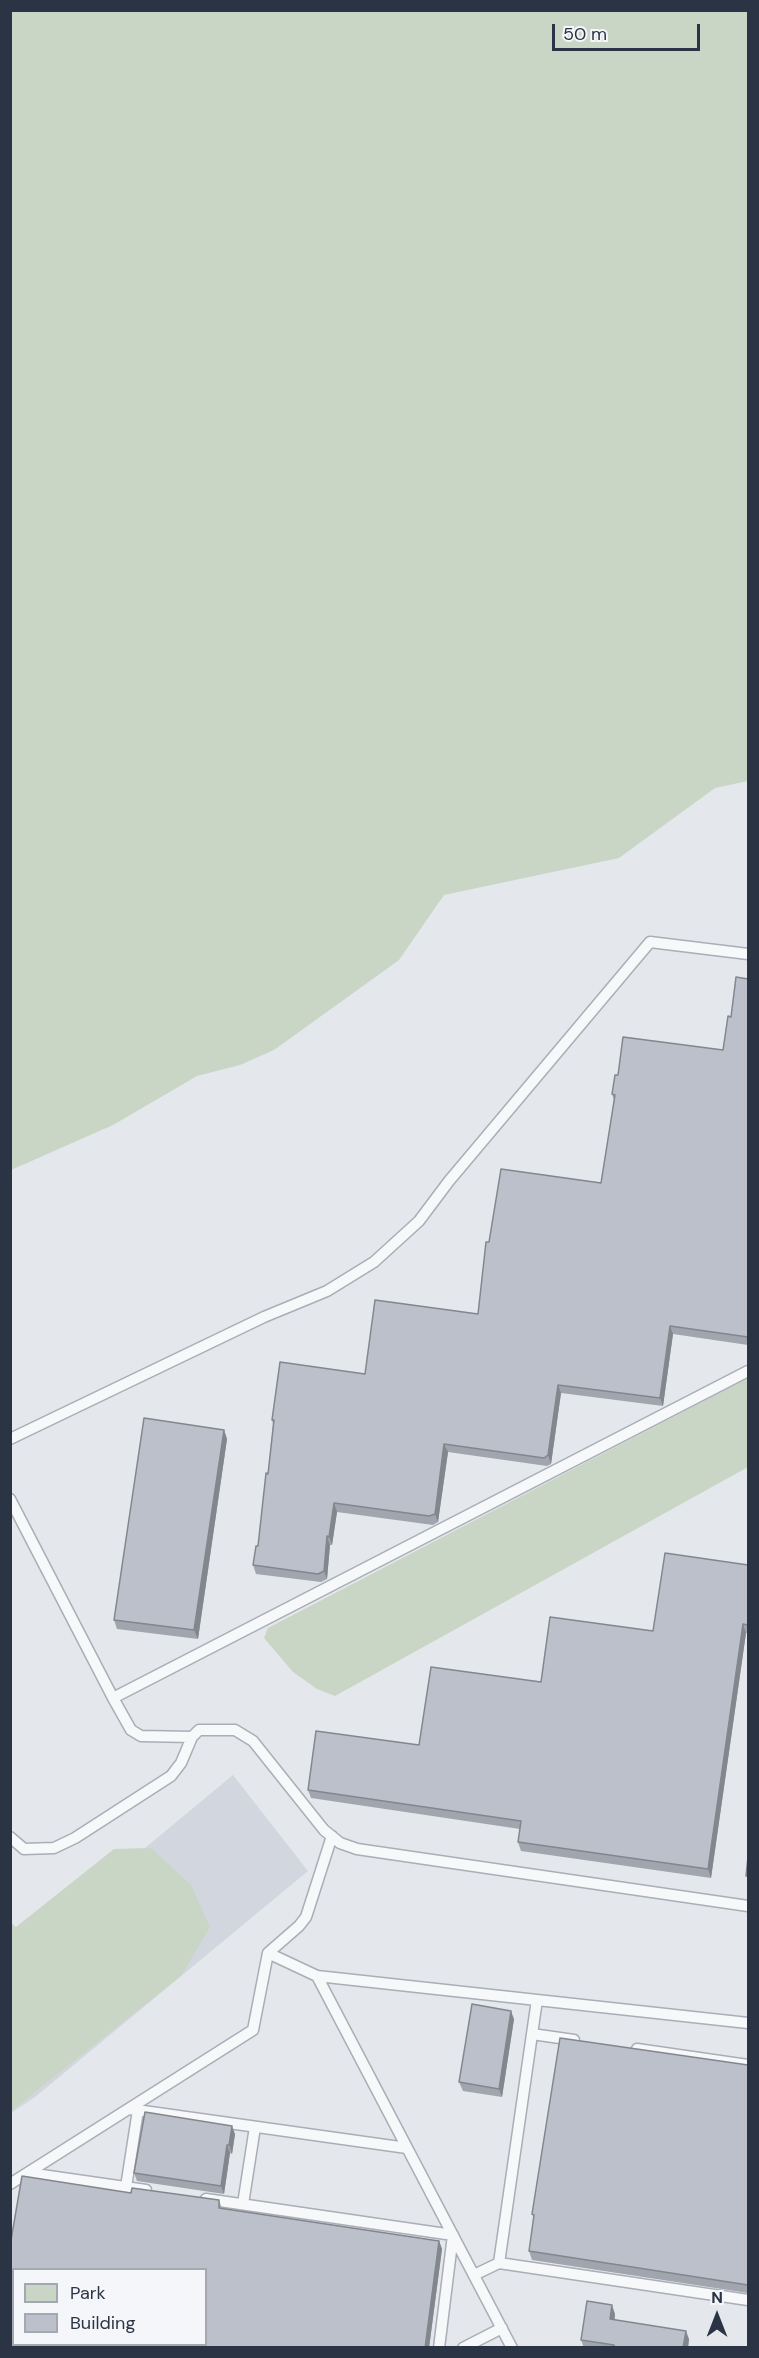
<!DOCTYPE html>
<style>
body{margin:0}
#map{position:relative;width:759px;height:2358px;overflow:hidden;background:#e4e7ec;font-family:"DM Sans",sans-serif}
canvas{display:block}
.frame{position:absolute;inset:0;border:12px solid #2b3445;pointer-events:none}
.legend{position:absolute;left:12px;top:2268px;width:195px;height:78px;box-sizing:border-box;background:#f4f6f9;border:2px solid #a4a8b1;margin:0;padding:8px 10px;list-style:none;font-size:18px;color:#2b3445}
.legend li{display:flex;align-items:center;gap:12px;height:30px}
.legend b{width:30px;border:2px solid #a4a8b1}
.north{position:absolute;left:687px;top:2286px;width:60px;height:60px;-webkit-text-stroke:4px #f4f6f9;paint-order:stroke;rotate:0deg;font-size:16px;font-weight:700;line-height:24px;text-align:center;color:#2b3445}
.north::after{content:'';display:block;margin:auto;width:21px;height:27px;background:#2b3445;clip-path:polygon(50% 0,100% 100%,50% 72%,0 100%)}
.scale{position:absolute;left:552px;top:24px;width:148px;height:27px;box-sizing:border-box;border:3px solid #2b3445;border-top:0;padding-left:8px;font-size:18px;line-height:21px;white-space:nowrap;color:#2b3445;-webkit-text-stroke:4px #f4f6f9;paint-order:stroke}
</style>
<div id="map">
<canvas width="759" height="2358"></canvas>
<div class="frame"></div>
<ul class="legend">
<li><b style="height:16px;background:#c9d6c5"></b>Park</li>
<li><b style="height:16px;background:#bbc0ca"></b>Building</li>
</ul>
<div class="north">N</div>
<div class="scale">50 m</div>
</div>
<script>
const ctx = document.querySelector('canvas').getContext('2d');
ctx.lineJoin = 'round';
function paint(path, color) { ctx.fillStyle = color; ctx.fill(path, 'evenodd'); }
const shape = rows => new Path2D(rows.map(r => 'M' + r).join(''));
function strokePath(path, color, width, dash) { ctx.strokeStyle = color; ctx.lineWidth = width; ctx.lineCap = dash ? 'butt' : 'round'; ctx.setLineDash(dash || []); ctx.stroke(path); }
const built = shape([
 [233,1775,308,1871,35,2097,11,2113,11,1954,92,1892]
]);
const green = shape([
 [11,10,748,11,748,781,715,788,619,858,444,895,399,960,274,1050,240,1065,197,1076,113,1125,11,1170],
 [748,1378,748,1467,335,1696,317,1689,293,1672,264,1638,268,1628],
 [151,1848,191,1885,210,1927,181,1976,11,2111,11,1923,16,1927,114,1849]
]);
const service = shape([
 [10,1439,264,1317,327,1291,374,1262,419,1221,449,1181,650,942,748,954],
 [10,1499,113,1698,748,1371],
 [113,1698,131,1730,141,1736,192,1737],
 [10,1837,24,1849,54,1848,75,1838,171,1776,181,1763,192,1737,199,1730,235,1730,253,1741,324,1830,340,1843,357,1849,748,1906],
 [268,1953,317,1976,512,2348],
 [317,1976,748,2023],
 [532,2034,537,2000],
 [574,2040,532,2034,499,2263,748,2300],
 [637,2049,748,2065],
 [129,2109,407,2148],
 [28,2173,146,2190],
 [10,2184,253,2030,268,1953,299,1926,306,1917,332,1836],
 [126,2187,138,2110],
 [206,2199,453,2235,439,2348],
 [243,2204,255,2127],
 [474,2275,499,2263],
 [10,2339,14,2339],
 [50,2344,70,2348],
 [463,2348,502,2328]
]);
const wall = shape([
 [748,979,748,1345,673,1334,663,1406,561,1393,551,1464,547,1466,448,1452,438,1522,433,1525,337,1512,332,1545,330,1545,327,1579,321,1582,256,1574,253,1565,258,1546,268,1474,273,1424,272,1420,365,1374,478,1314,489,1242,601,1183,614,1100,612,1094,618,1075,723,1050,731,1017],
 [224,1430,227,1439,198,1639,117,1629,114,1620],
 [748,1565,748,1633,746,1633,711,1878,521,1851,518,1842,520,1829,311,1798,308,1790,419,1745,541,1682,653,1631],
 [514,2019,502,2097,463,2091,459,2082],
 [748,2065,748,2293,532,2260,529,2251,534,2218,532,2214],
 [235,2134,232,2154,230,2153,224,2194,137,2181,134,2173],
 [131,2193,219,2200,222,2209,439,2241,442,2249,429,2348,145,2348,125,2344,206,2344,14,2270,14,2326,10,2326,10,2246],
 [615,2314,615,2320,689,2339,688,2348,584,2348,581,2340]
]);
const shadedWall = shape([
 [670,1326,673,1334,663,1406,660,1398],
 [558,1385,561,1393,551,1464,548,1455],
 [224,1430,227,1439,198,1639,194,1630],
 [444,1444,448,1452,438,1522,435,1514],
 [334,1503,337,1512,332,1545,329,1537],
 [327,1536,330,1545,327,1579,324,1571],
 [743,1624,746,1633,711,1878,708,1869],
 [511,2011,514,2019,502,2097,499,2089],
 [232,2126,235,2134,232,2154,229,2145],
 [227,2145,230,2153,224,2194,221,2186],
 [439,2241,442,2249,429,2348,425,2348],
 [612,2305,615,2314,613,2328,610,2319],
 [686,2331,689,2339,688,2348,683,2348]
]);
const building = shape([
 [736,977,748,979,748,1337,670,1326,660,1398,558,1385,548,1455,544,1458,444,1444,435,1514,429,1516,334,1503,329,1537,327,1536,324,1571,318,1574,253,1565,256,1546,258,1546,266,1473,268,1474,274,1420,272,1420,280,1362,365,1374,375,1300,478,1314,486,1242,489,1242,501,1169,601,1183,615,1095,612,1094,615,1075,618,1075,623,1037,723,1050,728,1016,731,1017,736,977],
 [144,1418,224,1430,194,1630,114,1620,144,1418],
 [665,1553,748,1565,748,1625,743,1624,708,1869,518,1842,521,1821,308,1790,316,1731,419,1745,431,1667,541,1682,550,1617,653,1631,665,1553],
 [748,1857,748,1876,746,1876,748,1857],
 [472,2004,511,2011,499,2089,459,2082,472,2004],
 [560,2038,748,2065,748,2285,529,2251,534,2215,532,2214,560,2038],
 [145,2112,232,2126,229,2145,227,2145,221,2186,134,2173,145,2112],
 [22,2176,131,2193,132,2188,219,2200,219,2208,439,2241,425,2348,199,2348,179,2344,206,2344,206,2270,14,2270,14,2318,10,2318,10,2246,22,2176],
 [587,2301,612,2305,610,2319,686,2331,683,2348,614,2348,614,2345,581,2340,587,2301]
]);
paint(built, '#d2d6de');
paint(green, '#c9d6c5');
strokePath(service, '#a9aeb7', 13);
strokePath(service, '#f7f8fa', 10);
paint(wall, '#a1a5ae');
paint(shadedWall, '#83868d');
paint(building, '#bbc0ca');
strokePath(building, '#83868d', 1.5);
</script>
